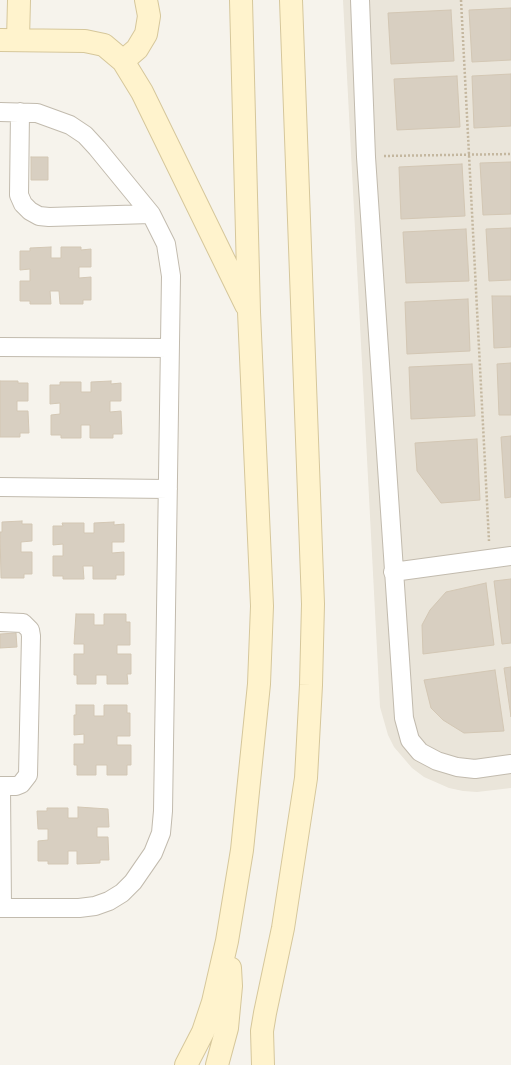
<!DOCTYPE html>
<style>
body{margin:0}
canvas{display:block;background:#f6f3ec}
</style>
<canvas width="511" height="1065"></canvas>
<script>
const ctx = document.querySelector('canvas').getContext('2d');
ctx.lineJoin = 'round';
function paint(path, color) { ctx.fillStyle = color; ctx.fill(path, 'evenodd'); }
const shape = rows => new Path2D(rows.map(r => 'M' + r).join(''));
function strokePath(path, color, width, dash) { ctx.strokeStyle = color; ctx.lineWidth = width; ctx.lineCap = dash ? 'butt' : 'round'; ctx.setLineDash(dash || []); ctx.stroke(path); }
const residential = shape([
 [343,0,511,0,511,788,477,792,463,791,449,788,424,777,412,768,394,747,388,735,380,707]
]);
const building = shape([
 [511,8,511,60,472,62,469,10,511,8],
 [451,10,454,61,391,64,388,13,451,10],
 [511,74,511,126,474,128,472,76,511,74],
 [457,76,460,127,397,130,394,79,457,76],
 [31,157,48,157,48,180,31,180,31,157],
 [511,162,511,214,483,215,480,163,511,162],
 [462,164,465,216,401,219,399,167,462,164],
 [511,228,511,280,489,281,486,229,511,228],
 [466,229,469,281,406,283,403,232,466,229],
 [51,247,51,258,61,258,61,247,81,247,81,250,91,249,91,267,79,267,79,278,91,277,91,300,83,300,83,304,60,304,59,291,50,291,51,304,30,304,30,301,20,301,20,281,30,281,30,269,20,270,20,251,30,251,30,248,51,247],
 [492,296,511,296,511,347,494,348,492,296],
 [468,299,470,351,407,354,405,302,468,299],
 [511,363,511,415,499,415,497,364,511,363],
 [472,364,475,416,411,419,409,367,472,364],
 [0,381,18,381,18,383,28,383,28,401,17,401,17,411,28,411,29,433,20,433,20,437,0,437,0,381],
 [111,381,111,384,121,383,121,401,110,401,110,412,121,411,122,434,113,434,113,438,90,438,90,425,81,425,81,438,61,438,61,435,51,435,51,415,60,414,60,403,50,404,50,385,60,385,60,382,81,382,81,392,91,392,91,382,111,381],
 [511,436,511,497,505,498,501,437,511,436],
 [477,439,480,500,441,503,417,471,415,443,477,439],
 [22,521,22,524,32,524,32,541,21,542,21,552,32,552,32,574,24,574,24,578,1,578,0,532,2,532,2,522,22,521],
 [114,522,114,525,124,524,124,542,112,542,112,553,124,552,124,575,116,575,116,579,93,579,93,566,83,566,84,579,63,579,63,576,53,576,53,556,63,556,63,544,53,545,53,526,63,526,62,523,84,523,84,533,94,533,94,523,114,522],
 [511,579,511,643,502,644,494,581,511,579],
 [486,583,494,645,423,654,422,625,430,610,446,592,486,583],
 [76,614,94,614,94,625,104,625,104,614,126,614,126,622,130,622,130,645,117,645,117,654,131,654,131,674,127,674,128,684,107,684,107,675,96,675,96,684,77,684,77,675,74,675,74,654,84,654,84,644,74,644,76,614],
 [16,633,17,647,0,648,0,634,16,633],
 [511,667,511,717,504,668,511,667],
 [495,670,504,731,464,733,443,720,431,708,424,680,495,670],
 [76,705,94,705,94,716,104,716,104,705,127,705,127,713,130,713,130,736,117,736,117,745,131,745,131,765,127,765,127,775,107,775,107,765,96,765,96,775,77,775,77,765,74,765,74,744,84,744,84,734,74,735,74,715,76,715,76,705],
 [78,807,108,809,109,827,97,827,97,837,108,837,109,860,100,860,100,863,77,864,77,851,68,851,68,864,48,864,48,861,38,861,38,841,48,840,48,829,38,829,37,811,47,811,47,808,68,808,68,818,78,818,78,807]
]);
const path = shape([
 [461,0,489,541],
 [384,156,511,154]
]);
const street = shape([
 [360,0,366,157,404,718,410,740,420,752,437,761,457,767,475,769,511,764],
 [0,112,37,113,70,125,85,135,97,148,151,214,166,244,171,276,163,811,161,833,153,853,133,882,122,893,109,901,95,906,79,908,0,908],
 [20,112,19,195,23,204,30,211,39,216,49,217,151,214],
 [0,347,170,348],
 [0,487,168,489],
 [393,572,511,556],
 [0,622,23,623,30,630,31,636,28,775,21,784,16,786,0,786],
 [1,786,2,908]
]);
const secondary = shape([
 [0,40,85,41,104,45,123,61,142,92,246,305],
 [18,40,19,0],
 [123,61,137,49,146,34,149,16,146,0],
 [186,1065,203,1032,213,1002,227,941,242,850,259,684,262,606,249,312,241,0],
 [217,1065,227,1028,231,986,230,968],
 [263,1065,262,1031,265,1013,283,928,306,778,311,685,313,604,291,0]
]);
paint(residential, '#eae5da');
paint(building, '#d8cfc1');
strokePath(building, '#d3c7b4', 1);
strokePath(street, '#c2bbae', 20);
strokePath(secondary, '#d6c79b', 24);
strokePath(path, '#c4b79f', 2.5, [2, 2]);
strokePath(street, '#fff', 18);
strokePath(secondary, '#fff3cd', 22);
</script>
